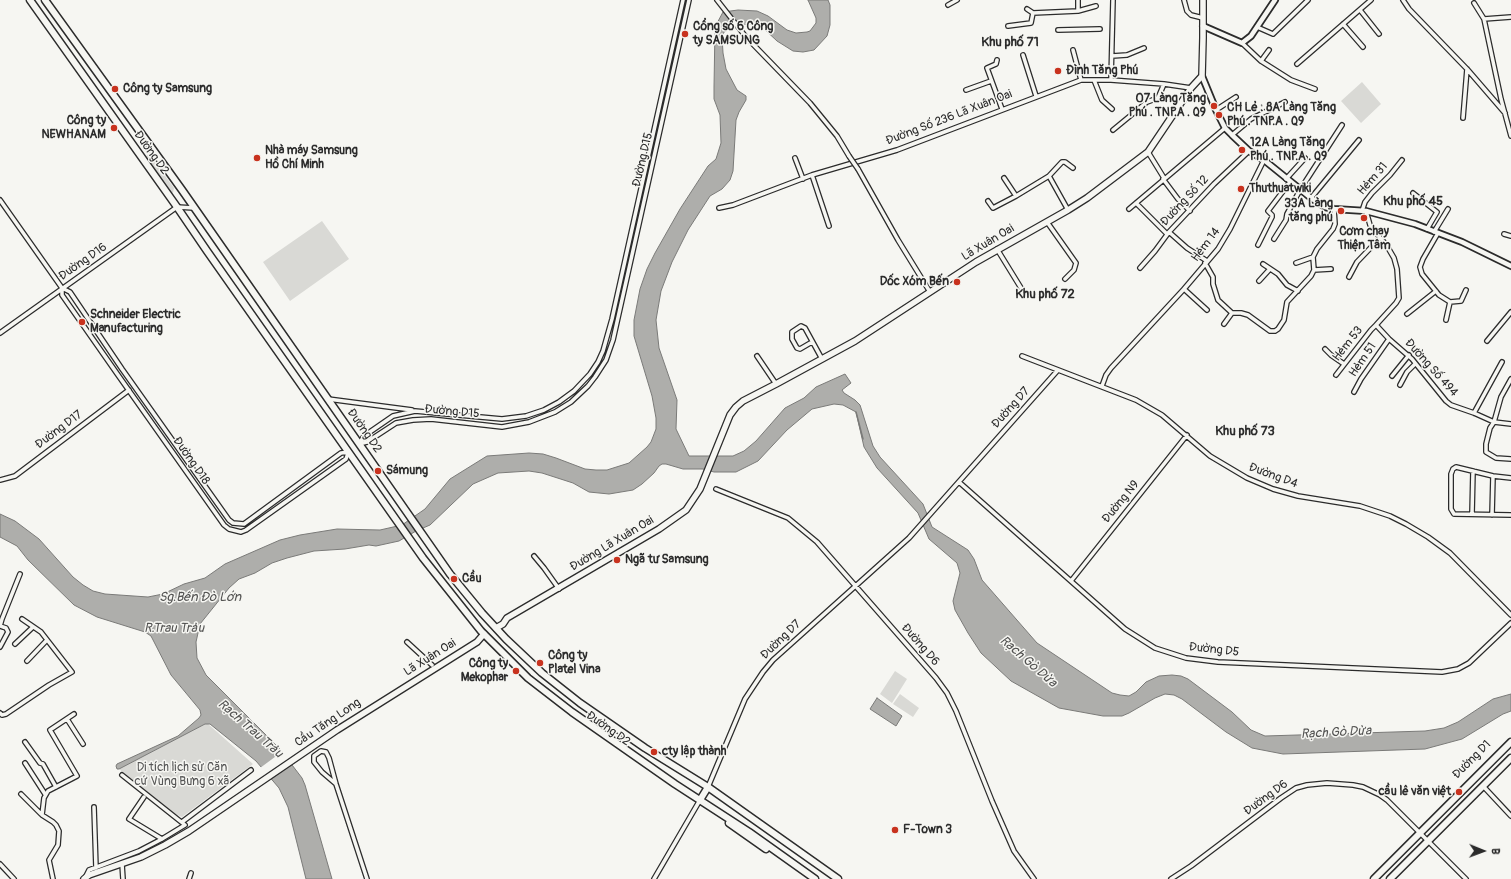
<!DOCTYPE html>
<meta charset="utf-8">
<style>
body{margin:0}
#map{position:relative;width:1511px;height:879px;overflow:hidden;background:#f6f6f2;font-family:Pangolin,sans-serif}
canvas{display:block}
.north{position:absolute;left:1463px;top:831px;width:40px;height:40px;-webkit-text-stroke:3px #f6f6f2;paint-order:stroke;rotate:91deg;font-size:11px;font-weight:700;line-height:16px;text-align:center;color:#2b2b2b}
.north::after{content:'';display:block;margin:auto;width:14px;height:18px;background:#2b2b2b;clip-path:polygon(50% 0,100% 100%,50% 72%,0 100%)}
</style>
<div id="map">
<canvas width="1511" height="879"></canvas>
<div class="north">B</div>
</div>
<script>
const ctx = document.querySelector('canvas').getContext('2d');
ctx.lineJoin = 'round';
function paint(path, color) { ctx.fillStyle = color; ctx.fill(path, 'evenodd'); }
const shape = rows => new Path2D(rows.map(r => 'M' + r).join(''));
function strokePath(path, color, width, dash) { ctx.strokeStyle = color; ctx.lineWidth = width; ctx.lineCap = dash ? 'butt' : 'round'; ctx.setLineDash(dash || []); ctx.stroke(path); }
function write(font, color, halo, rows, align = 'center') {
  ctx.font = font + ' Pangolin,sans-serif'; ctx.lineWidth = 3; ctx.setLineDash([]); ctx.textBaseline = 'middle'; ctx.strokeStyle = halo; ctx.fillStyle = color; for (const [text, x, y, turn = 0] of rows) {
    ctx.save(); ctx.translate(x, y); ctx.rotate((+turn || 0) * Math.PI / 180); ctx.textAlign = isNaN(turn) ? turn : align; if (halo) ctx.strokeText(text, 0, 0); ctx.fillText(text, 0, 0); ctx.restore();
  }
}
const green = shape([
 [1362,82,1381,104,1361,123,1341,101],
 [149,154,174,188,173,193,170,192,145,157],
 [322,221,349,259,290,301,263,262],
 [895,671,907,679,892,703,880,694],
 [900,694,919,708,913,717,893,704],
 [207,723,253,764,182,817,173,813,119,769]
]);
const water = shape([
 [808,0,828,0,830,5,830,25,827,36,814,50,803,52,793,51,777,41,761,26,754,24,737,25,724,32,722,37,723,53,726,69,737,90,746,96,746,100,739,112,736,120,733,171,730,180,722,189,710,196,688,230,672,262,661,291,656,320,659,348,677,400,676,429,689,456,733,456,744,451,756,441,785,408,804,398,816,387,845,374,851,383,842,390,844,393,855,400,860,405,873,446,880,457,923,504,932,527,968,550,974,559,982,580,1037,643,1112,693,1120,695,1129,696,1136,692,1146,682,1159,676,1172,675,1181,676,1188,679,1232,712,1251,730,1265,736,1425,731,1444,728,1458,722,1493,699,1511,694,1511,711,1503,714,1462,739,1425,749,1283,754,1252,748,1226,732,1182,699,1174,695,1165,694,1155,698,1129,713,1122,716,1103,716,1059,708,1011,681,981,653,968,633,955,610,953,601,960,573,957,563,929,539,918,513,877,468,864,447,856,412,843,405,834,404,812,409,787,430,758,461,736,472,714,472,703,469,683,469,666,464,662,464,659,466,654,473,642,484,633,490,609,494,589,492,573,483,542,473,529,471,498,473,473,484,430,525,416,531,399,541,376,546,369,545,345,549,314,551,287,558,272,563,255,573,239,579,229,588,200,624,196,642,197,658,206,675,279,748,302,778,305,785,332,879,306,879,288,807,279,788,256,761,210,724,205,724,119,769,117,769,116,766,117,764,178,736,199,718,201,715,200,710,171,675,151,636,145,632,97,617,74,605,28,560,17,546,0,537,0,514,15,521,39,539,73,577,83,585,93,591,105,594,148,597,163,594,184,584,205,578,225,564,280,540,300,535,337,529,380,530,402,525,425,509,450,479,487,456,529,453,543,454,556,458,585,469,596,470,607,470,629,463,647,447,651,442,656,429,656,418,652,396,634,336,634,320,640,289,647,269,655,253,680,209,708,166,716,159,721,143,720,115,714,99,714,87,715,27,723,12,738,10,757,11,768,16,787,30,796,33,807,32,810,31,816,23,816,18,808,0],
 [877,698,902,716,896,726,870,709,877,698]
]);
const pier = shape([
 [283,751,289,759,266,775,260,768]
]);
const stream = shape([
 [856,412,863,439]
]);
const minor = shape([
 [717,0,746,37,810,103,837,136,849,156],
 [1184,0,1187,11,1191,15,1203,18],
 [1403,0,1409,9,1467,69,1505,113],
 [1474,3,1484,19,1501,99,1511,136],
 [948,5,957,0],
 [1027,9,1033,13,1078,11,1078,0],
 [1360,10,1379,34],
 [1078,11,1096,6],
 [1484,19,1511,17],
 [1343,24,1363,47],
 [1008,26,1031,23,1033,13],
 [1257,27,1273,34,1308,0],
 [1058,30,1100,29],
 [1242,43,1261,61,1269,50],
 [1073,50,1081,80],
 [1023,55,1036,96],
 [1112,56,1127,55,1144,48],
 [997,60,996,64,987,68,1002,109],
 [1261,61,1291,80,1315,89],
 [1297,64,1371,0],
 [1094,80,1102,100,1112,109],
 [1111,80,1113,0],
 [966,90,991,81],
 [1216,110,1236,97],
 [1463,118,1467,69],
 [1113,130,1147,102,1158,98,1164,84],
 [1232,135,1251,119,1285,102],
 [1148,152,1164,178],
 [795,158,803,179],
 [858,169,898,240,930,292],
 [812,175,829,226],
 [1049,176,1062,162,1065,162,1073,168],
 [1004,178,1016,196,1049,176,1068,210],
 [1163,179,1178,199,1190,211],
 [1286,179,1305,158],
 [1413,193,1437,212,1427,229],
 [1311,198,1359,140],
 [0,200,62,288,70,292,122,369,229,520,233,523,244,524,341,453,349,452],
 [988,201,993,208,1016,196],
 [1136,203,1167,234],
 [719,208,733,205,812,175,897,150,1081,80,1111,80,1164,84,1191,88],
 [1129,209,1225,128],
 [1362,211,1365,202,1372,193,1390,175,1402,160],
 [1366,211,1370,225,1387,246,1394,258,1397,269,1399,298,1396,303,1376,325,1389,339,1412,359,1446,401,1451,405,1474,413,1494,422,1511,424],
 [1047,222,1076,263,1074,270,1065,279],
 [1169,232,1187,248,1207,261],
 [1434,232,1448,209],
 [1438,233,1423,259,1420,267,1422,274,1439,295,1450,302,1461,301,1466,290],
 [1504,234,1511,236],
 [1274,239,1286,220,1287,214,1300,190,1342,125],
 [1258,245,1272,217,1272,215,1268,211,1290,182],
 [997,249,1021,288],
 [1205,263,1213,277,1213,284,1218,300,1232,313],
 [1296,263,1313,257],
 [1263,264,1278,274,1287,285,1298,291],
 [1140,268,1155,251,1169,232,1214,184,1249,151],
 [1314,270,1331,269],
 [1349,277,1357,262,1380,238],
 [1259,281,1269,270],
 [62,288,62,295,118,375,224,525,229,529,241,532,246,530,346,459,348,453],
 [1207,310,1184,289,1218,249,1230,229,1264,160],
 [1407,314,1436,291],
 [1446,320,1450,302],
 [1224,324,1232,313,1241,313,1248,315,1270,331,1275,331,1278,329,1284,320,1287,302,1311,276,1314,270,1313,257,1317,249,1333,229,1335,224,1334,209],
 [0,333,177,207,194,208],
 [1487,341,1511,312],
 [812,342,800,349,797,348,792,339,792,332,801,326,805,328,822,359],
 [1325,349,1331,355,1344,364],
 [757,356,776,384],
 [1022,356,1136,400,1162,415,1210,456,1247,478,1273,489,1298,496,1360,506,1390,516,1406,524,1428,537,1450,553,1511,615],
 [1336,375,1371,330,1376,325],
 [1392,376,1409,355],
 [1511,379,1501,397,1494,422,1490,428,1486,444,1486,452,1496,458,1511,459],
 [1400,385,1407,372,1415,364],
 [1102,386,1106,375,1111,368,1184,289],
 [1354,392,1361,379,1389,339],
 [328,399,412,410],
 [1474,413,1502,362],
 [359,444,367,442,396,423,413,420,431,419,502,427,529,422,555,412,571,402,588,386,595,377,606,360,613,340,689,0],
 [359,444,364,436,393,416,415,411,502,419,526,416,544,410,559,402,574,391,590,374,598,362,603,351,612,319,683,0],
 [1511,478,1493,476,1456,467,1453,469,1451,474,1451,509,1454,514,1511,515],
 [0,480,15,476,129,390],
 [959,482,1125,629,1155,648,1186,658,1218,662,1442,672,1458,669,1469,663,1511,623],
 [716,489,788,518,817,542,936,678,947,693,956,711,992,801,1014,851,1034,879],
 [1472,514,1473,471],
 [1492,515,1493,476],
 [534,556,544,568,559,589],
 [1071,581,1187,435],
 [407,642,432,665],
 [15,644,33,627],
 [0,647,8,632,6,628,0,626,2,619,20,574],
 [27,661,47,640],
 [0,713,2,715,6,714,49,685,72,672,41,632,22,619],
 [67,719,83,744],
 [25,742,40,763,43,764,56,787],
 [25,763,45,794],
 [336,784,322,772,314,762,314,756,321,751,326,752,329,758,336,784,367,879],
 [1483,786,1511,816],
 [708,787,745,699,763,672,773,660,909,538,1058,370],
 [21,794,41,814],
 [144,797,129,819,162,839],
 [94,807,96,868],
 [182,822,251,770],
 [0,864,14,879],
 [122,864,123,879],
 [86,876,89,870,139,851,162,839,185,825,122,775],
 [53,879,49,860,58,845,59,831,56,825,53,822,42,815,44,798,48,791,77,776,50,730,74,714],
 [189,879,191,873],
 [654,879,700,800],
 [1171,879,1191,866,1281,798,1296,788,1307,785,1327,783,1353,785,1363,787,1380,795,1387,800,1466,879]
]);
const tertiary = shape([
 [1203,26,1242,43,1251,36,1275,0],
 [1202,76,1216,110,1225,128,1232,135,1249,151,1264,160,1311,198,1325,207,1334,209,1366,211,1415,224,1462,242,1511,266]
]);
const secondary = shape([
 [496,628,503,624,507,618,659,529,686,510,700,489,730,415,736,407,743,401,776,384,855,341,976,262,1068,210,1087,198,1148,152,1191,88,1202,76,1203,38,1203,0],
 [84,879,89,875,141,857,165,845,189,831,337,730,477,642,484,634]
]);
const primary = shape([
 [30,0,177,207,207,251,423,558,481,631,528,678,572,712,675,784,749,832,815,879],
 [45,0,182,190,450,574,482,613,506,639,542,673,580,703,645,748,708,787,838,879],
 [700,800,708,787],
 [729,823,766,849],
 [1374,879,1511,742],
 [1390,879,1511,758]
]);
const minorBridge = shape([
 [849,156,858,169]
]);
const markers = [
 [685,34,4,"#c8321e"],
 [1058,71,4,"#c8321e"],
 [115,89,4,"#c8321e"],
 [1214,106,4,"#c8321e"],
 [1219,115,4,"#c8321e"],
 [114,128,4,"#c8321e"],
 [1242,150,4,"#c8321e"],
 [257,158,4,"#c8321e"],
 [1241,189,4,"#c8321e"],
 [1341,211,4,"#c8321e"],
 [1364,218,4,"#c8321e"],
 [957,282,4,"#c8321e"],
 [82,322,4,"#c8321e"],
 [378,471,4,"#c8321e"],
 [617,560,4,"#c8321e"],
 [454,579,4,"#c8321e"],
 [540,663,4,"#c8321e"],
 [516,671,4,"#c8321e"],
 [654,752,4,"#c8321e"],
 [1459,792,4,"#c8321e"],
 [895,830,4,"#c8321e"]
];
const poiNames = [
 ["Cổng số 6 Công",693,27],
 ["ty SAMSUNG",693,41],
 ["Đình Tăng Phú",1066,71],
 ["Công ty Samsung",123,89],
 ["07 Làng Tăng",1206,99,"right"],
 ["Phú . TNP.A . Q9",1206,113,"right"],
 ["CH Lẻ : 8A Làng Tăng",1227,108],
 ["Phú . TNP.A . Q9",1227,122],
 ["Công ty",106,121,"right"],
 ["NEWHANAM",106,135,"right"],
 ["12A Làng Tăng",1250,143],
 ["Phú . TNP.A . Q9",1250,157],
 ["Nhà máy Samsung",265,151],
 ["Hồ Chí Minh",265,165],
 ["Thuthuatwiki",1249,189],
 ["33A Làng",1333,204,"right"],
 ["tăng phú",1333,218,"right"],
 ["Cơm chay",1364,232,"center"],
 ["Thiện Tâm",1364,246,"center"],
 ["Dốc Xóm Bến",949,282,"right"],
 ["Schneider Electric",90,315],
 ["Manufacturing",90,329],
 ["Sámung",386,471],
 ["Ngã tư Samsung",625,560],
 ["Cầu",462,579],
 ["Công ty",548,656],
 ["Platel Vina",548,670],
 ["Công ty",508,664,"right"],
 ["Mekophar",508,678,"right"],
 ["cty lập thành",662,752],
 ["cầu lê văn việt",1451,792,"right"],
 ["F-Town 3",903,830]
];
const streetNames = [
 ["Đường Số 236 Lã Xuân Oai",949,118,-21],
 ["Đường D2",151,153,54],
 ["Đường D15",643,160,-77],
 ["Hẻm 31",1373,179,-49],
 ["Đường Số 12",1185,201,-47],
 ["Lã Xuân Oai",988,243,-31],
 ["Hẻm 14",1206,245,-53],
 ["Đường D16",83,262,-35],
 ["Hẻm 53",1348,344,-52],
 ["Hẻm 51",1363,360,-56],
 ["Đường Số 494",1431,368,48],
 ["Đường D7",1011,408,-48],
 ["Đường D15",452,412,5],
 ["Đường D17",59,430,-37],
 ["Đường D2",364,431,55],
 ["Đường D18",191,461,55],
 ["Đường D4",1273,476,20],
 ["Đường N9",1121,502,-51],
 ["Đường Lã Xuân Oai",612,544,-31],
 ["Đường D7",781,640,-44],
 ["Đường D6",920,645,49],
 ["Đường D5",1214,650,6],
 ["Lã Xuân Oai",430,658,-32],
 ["Cầu Tăng Long",328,723,-34],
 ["Đường D2",608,729,35],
 ["Đường D1",1472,760,-45],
 ["Đường D6",1266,798,-36]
];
const parkNames = [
 ["Di tích lịch sử Căn",182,768],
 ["cứ Vùng Bưng 6 xã",182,782]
];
const neighbourhoodNames = [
 ["Khu phố 71",1010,43],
 ["Khu phố 45",1413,202],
 ["Khu phố 72",1045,295],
 ["Khu phố 73",1245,432]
];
const waterNames = [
 ["Sg.Bến Đò Lớn",200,598],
 ["R.Trau Trảu",174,629],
 ["Rạch Gò Dừa",1028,662,41],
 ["Rạch Trau Trảu",250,729,41],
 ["Rạch Gò Dừa",1336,733,-3]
];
paint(green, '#d9d9d5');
paint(water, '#aeaeab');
strokePath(water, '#7a7a78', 1);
paint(pier, '#f6f6f2');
strokePath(stream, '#7a7a78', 1.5);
strokePath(minor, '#2b2b2b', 6);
strokePath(tertiary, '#2b2b2b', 8);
strokePath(secondary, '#2b2b2b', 8);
strokePath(primary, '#2b2b2b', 9);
strokePath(minor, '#f6f6f2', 3.5);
strokePath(tertiary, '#f6f6f2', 4.5);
strokePath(secondary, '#f6f6f2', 5.5);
strokePath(primary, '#f6f6f2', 6);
strokePath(minorBridge, '#2b2b2b', 6, []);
strokePath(minorBridge, '#f6f6f2', 3.5);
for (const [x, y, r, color] of markers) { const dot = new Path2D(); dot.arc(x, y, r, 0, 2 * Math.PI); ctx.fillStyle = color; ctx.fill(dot); strokePath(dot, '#f6f6f2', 1.5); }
write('bold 12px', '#2b2b2b', '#f6f6f2', poiNames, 'left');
write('12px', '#2b2b2b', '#f6f6f2', streetNames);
write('12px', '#565656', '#f6f6f2', parkNames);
write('bold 13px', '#2b2b2b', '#f6f6f2', neighbourhoodNames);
write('italic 13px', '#525251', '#f6f6f2', waterNames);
</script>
